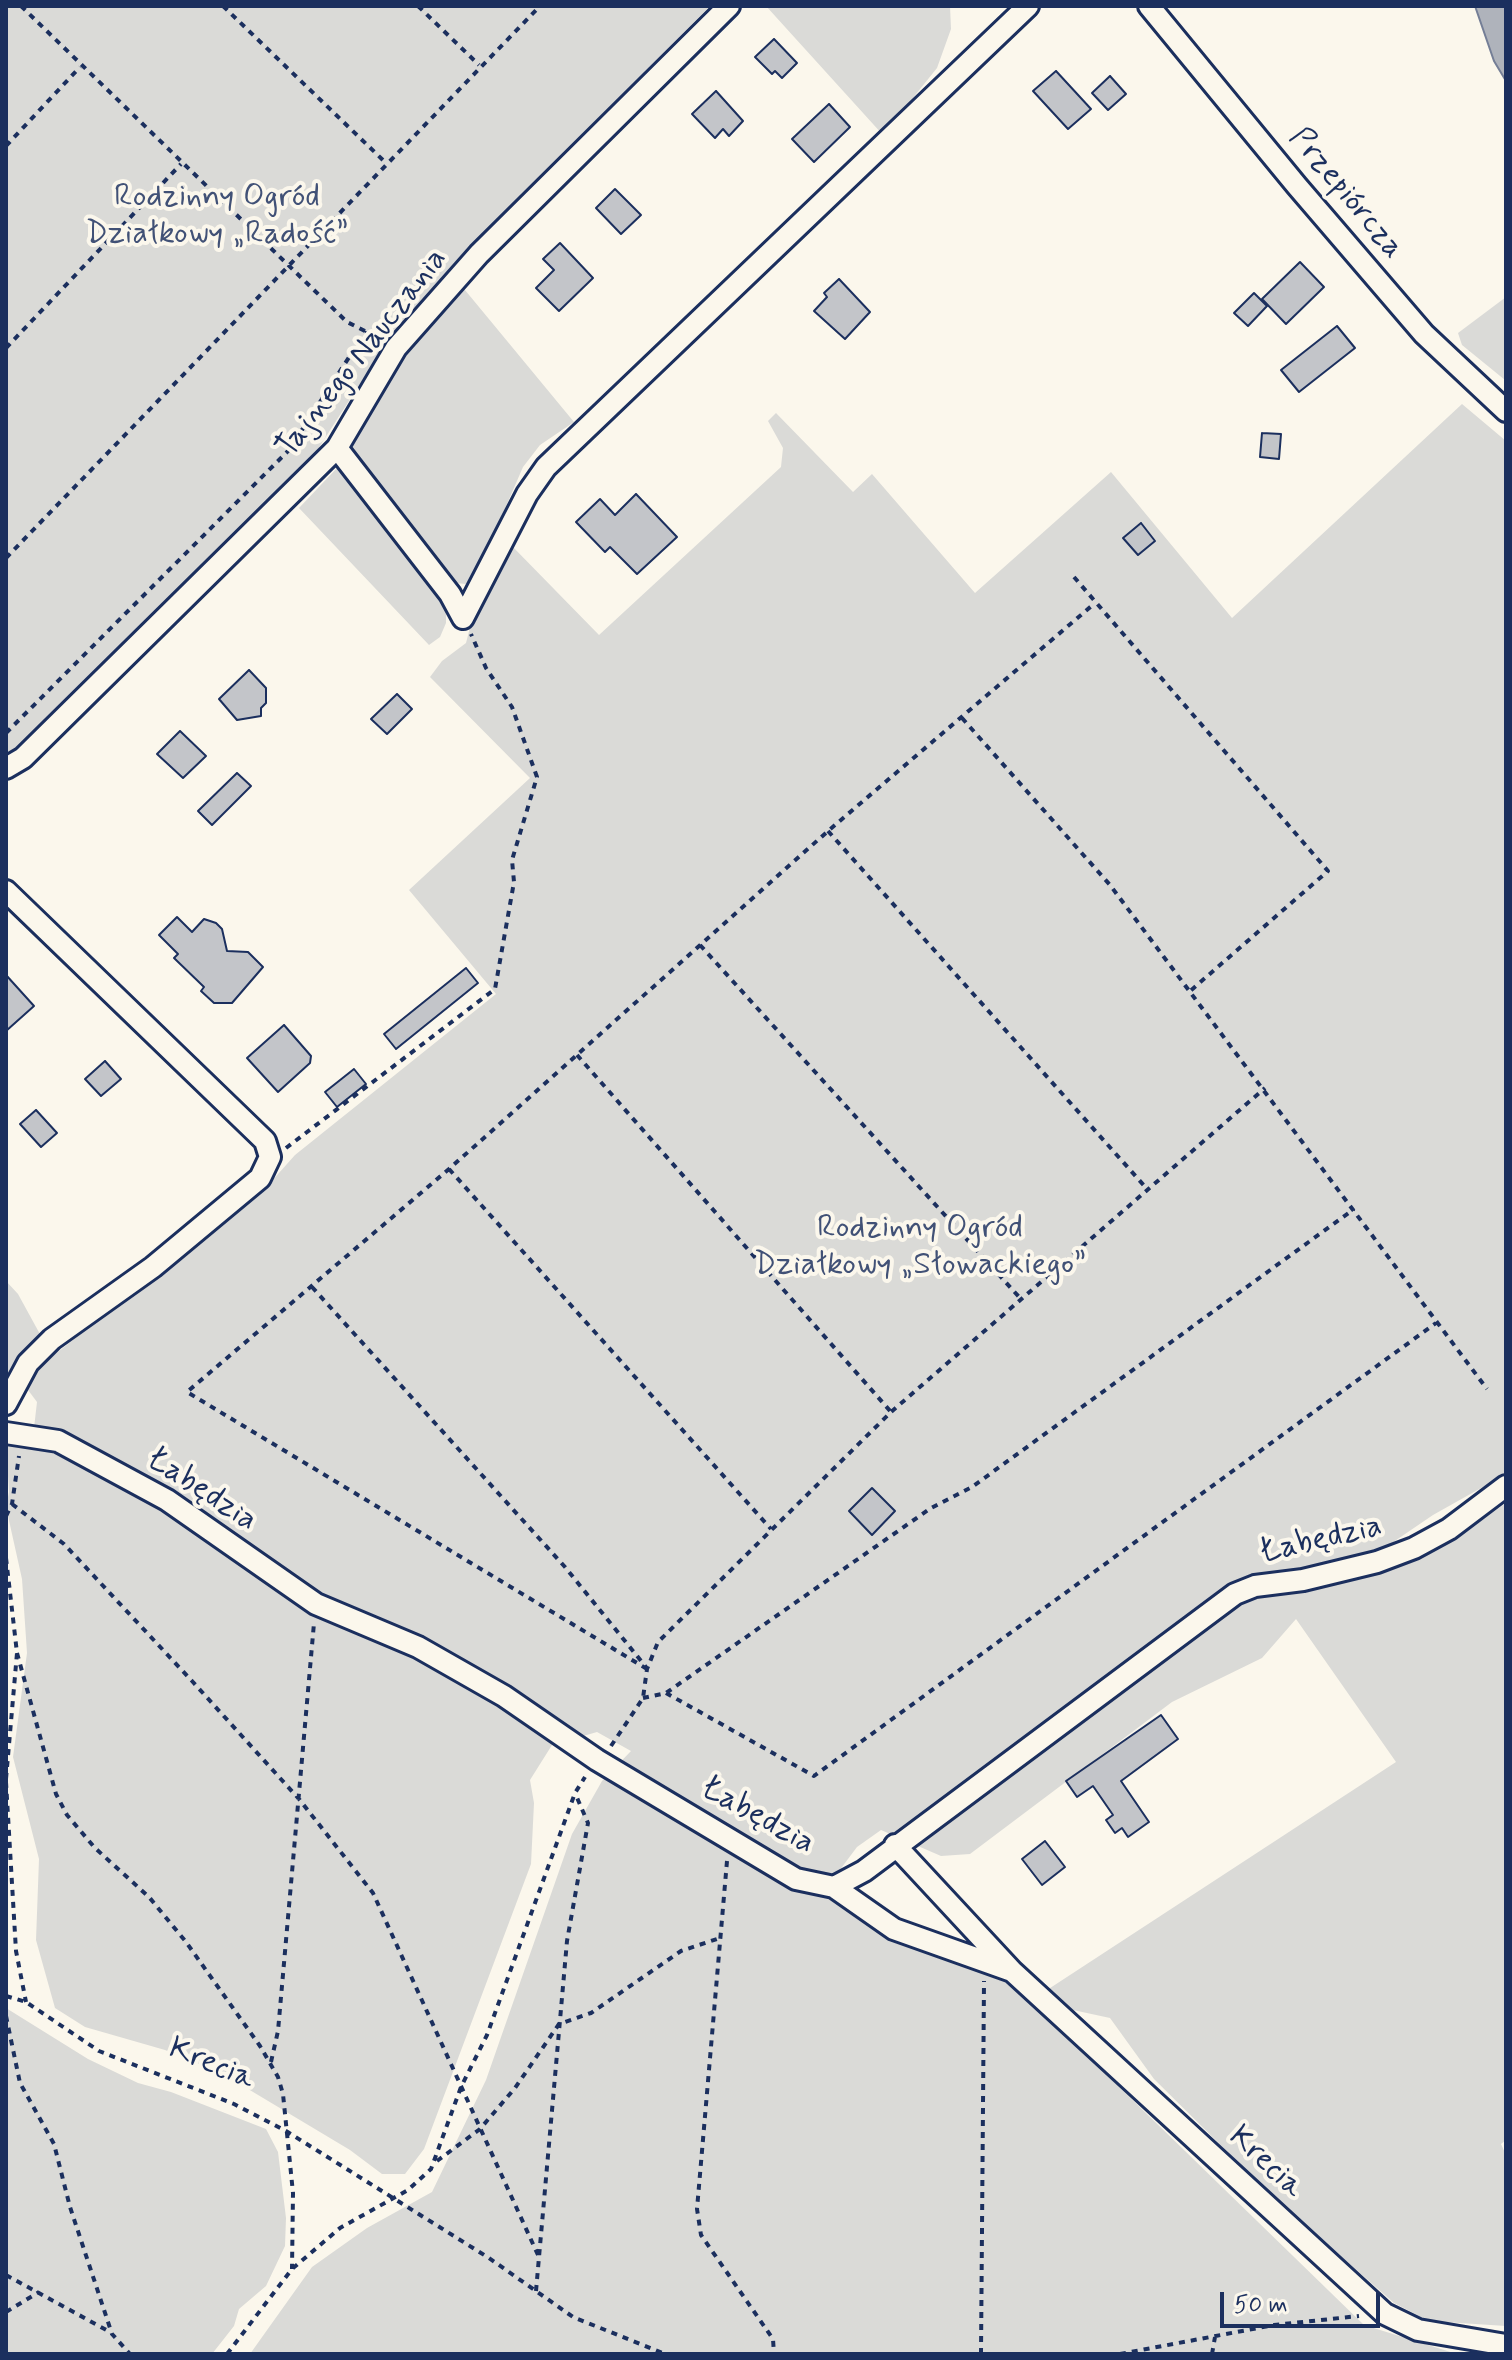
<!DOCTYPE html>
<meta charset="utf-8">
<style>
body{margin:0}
#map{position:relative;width:1512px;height:2360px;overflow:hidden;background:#fbf7ec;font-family:Mynerve,sans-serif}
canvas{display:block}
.frame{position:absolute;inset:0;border:8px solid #1b2f5e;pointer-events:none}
.scale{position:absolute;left:1220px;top:2292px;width:160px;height:36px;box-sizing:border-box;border:4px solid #1b2f5e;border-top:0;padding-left:10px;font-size:24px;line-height:28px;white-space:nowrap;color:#1b2f5e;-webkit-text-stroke:6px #fbf7ec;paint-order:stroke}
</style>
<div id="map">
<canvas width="1512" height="2360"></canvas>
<div class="frame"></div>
<div class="scale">50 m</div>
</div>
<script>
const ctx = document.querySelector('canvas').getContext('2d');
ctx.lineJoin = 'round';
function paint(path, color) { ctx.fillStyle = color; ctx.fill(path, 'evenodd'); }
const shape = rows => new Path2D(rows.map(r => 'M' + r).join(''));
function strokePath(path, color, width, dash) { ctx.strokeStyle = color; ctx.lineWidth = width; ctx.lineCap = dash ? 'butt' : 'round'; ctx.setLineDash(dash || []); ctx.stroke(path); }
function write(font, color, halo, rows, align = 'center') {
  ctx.font = font + ' Mynerve,sans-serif'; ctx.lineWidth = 8; ctx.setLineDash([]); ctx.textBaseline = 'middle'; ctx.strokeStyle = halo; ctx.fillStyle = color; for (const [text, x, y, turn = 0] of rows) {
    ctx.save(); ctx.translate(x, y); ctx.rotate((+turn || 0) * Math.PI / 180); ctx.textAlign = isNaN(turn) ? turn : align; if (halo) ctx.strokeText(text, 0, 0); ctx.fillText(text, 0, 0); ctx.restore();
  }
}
const green = shape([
 [6,6,710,6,462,254,387,342,316,452,17,749,6,752],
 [766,6,950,6,951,29,937,68,883,135],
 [460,284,574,422,540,445,523,467,481,564,466,584,456,583,436,567,348,450,407,352],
 [1506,297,1506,379,1505,380,1462,345,1458,333],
 [1462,404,1506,441,1506,1474,1433,1515,1383,1549,1363,1576,1386,1571,1476,1524,1506,1503,1506,2140,1501,2144,1506,2155,1506,2326,1429,2321,1394,2303,1267,2191,1154,2079,1110,2018,1073,2010,1044,1992,1396,1762,1296,1619,1262,1658,1172,1702,970,1854,941,1856,881,1830,857,1847,839,1871,841,1903,896,1943,1005,1976,1364,2325,1457,2354,250,2354,312,2267,367,2228,432,2192,486,2080,572,1834,602,1781,631,1751,597,1732,552,1745,530,1780,534,1803,531,1864,424,2149,405,2174,382,2174,350,2150,223,2074,165,2050,85,2027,55,2008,36,1940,39,1859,13,1757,27,1653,22,1579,6,1507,9,1492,6,1443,34,1428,37,1402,25,1386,44,1363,270,1183,295,1155,496,994,409,890,530,778,430,677,442,661,466,643,474,612,511,545,599,635,781,467,783,448,768,421,776,413,853,492,872,474,975,593,1111,472,1232,618],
 [337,468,446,608,446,623,440,637,429,645,299,508],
 [6,1281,18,1294,41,1336,6,1378],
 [6,2008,88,2059,138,2083,171,2092,266,2129,278,2152,286,2218,285,2246,266,2286,239,2309,234,2326,212,2354,6,2354]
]);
const water = shape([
 [1475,6,1506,6,1506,81,1494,61,1475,6]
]);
const building = shape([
 [774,39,797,63,782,78,775,71,772,74,755,57,774,39],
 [1056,71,1091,109,1068,129,1033,91,1056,71],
 [1110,76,1126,94,1108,110,1092,93,1110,76],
 [716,91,743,121,729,136,723,129,715,138,692,114,716,91],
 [829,104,850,127,814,162,792,139,829,104],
 [615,189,641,215,621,234,596,208,615,189],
 [560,243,593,278,559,311,536,288,554,270,543,259,560,243],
 [1300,262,1324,287,1286,324,1262,299,1300,262],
 [839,279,870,312,845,339,814,311,827,297,824,293,839,279],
 [1254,293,1267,306,1248,326,1234,313,1254,293],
 [1337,326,1355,348,1299,392,1281,370,1337,326],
 [1262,433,1281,434,1279,459,1260,457,1262,433],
 [636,494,677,537,637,574,610,547,605,552,576,522,600,499,615,515,636,494],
 [1141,523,1155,541,1138,555,1123,538,1141,523],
 [249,670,266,688,266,703,261,708,261,716,237,720,219,699,249,670],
 [397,694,412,709,387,734,371,719,397,694],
 [180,731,206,756,183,778,157,754,180,731],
 [237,773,251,786,212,825,198,811,237,773],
 [177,917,192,932,204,919,216,923,222,929,227,951,248,952,263,967,232,1003,214,1003,201,991,204,987,174,958,178,954,159,935,177,917],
 [466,968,478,983,396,1049,384,1034,466,968],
 [6,975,34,1006,6,1031,6,975],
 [284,1025,311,1056,310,1063,278,1092,247,1058,284,1025],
 [105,1061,121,1079,101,1096,85,1079,105,1061],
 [354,1069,366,1084,337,1107,325,1092,354,1069],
 [36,1110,57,1133,41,1147,20,1124,36,1110],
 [872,1488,895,1511,872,1535,849,1511,872,1488],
 [1161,1715,1178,1739,1121,1781,1149,1822,1128,1837,1122,1828,1115,1833,1106,1820,1113,1815,1093,1786,1077,1797,1066,1781,1161,1715],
 [1045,1841,1065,1867,1042,1885,1022,1859,1045,1841]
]);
const path = shape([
 [21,6,347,322,381,339],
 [223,6,386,163],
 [418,6,479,65],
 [6,146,80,67],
 [6,348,181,164],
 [6,558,540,6],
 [1074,577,1328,871,1189,992],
 [962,718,1110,885,1487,1389],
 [6,733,289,450,366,331],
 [828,831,1148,1190],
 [700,945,1020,1298],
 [577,1055,891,1412],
 [286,1148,495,989,514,882,512,860,537,777,512,707,486,668,471,634],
 [449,1169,771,1529],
 [312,1287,565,1567,646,1667],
 [12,1504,64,1544,192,1681,299,1799,373,1893,538,2255],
 [6,1516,12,1504,19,1456],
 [6,1558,17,1653,6,1779],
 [17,1653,56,1794,67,1815,95,1848,149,1897,186,1942,260,2046,278,2077,283,2094,293,2193,292,2269],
 [647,1669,187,1392,449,1169,828,831,1095,603],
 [666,1693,814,1776,1436,1323],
 [643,1698,666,1693,931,1508,972,1487,1354,1209],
 [611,1746,643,1698,647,1669,658,1642,891,1412,1265,1088],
 [6,1782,16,1951,26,2002],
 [727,1861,697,2209,701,2235,773,2339,774,2354],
 [6,1996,26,2002,99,2051,234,2104,286,2131,489,2258,573,2317,665,2354],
 [6,2016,20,2083,54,2144,70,2207,112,2334,130,2354],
 [271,2062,278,2031,314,1623],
 [437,2161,480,2129,515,2088,559,2024,591,2013,681,1951,720,1938],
 [6,2275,110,2332],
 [536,2291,567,1941,588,1823,575,1793],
 [6,2312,39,2292],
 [227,2354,292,2269,340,2228,408,2190,431,2169,461,2087,487,2035,575,1793,585,1777],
 [981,2354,984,1981],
 [1120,2354,1274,2325,1359,2316],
 [1212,2354,1215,2337]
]);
const minor = shape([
 [1149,6,1297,186,1424,334,1506,411],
 [337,448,450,594,463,618],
 [463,618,527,494,546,467,1028,6],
 [6,768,23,758,337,448,396,348,479,254,729,6],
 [6,891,265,1141,270,1157,260,1178,153,1267,52,1339,28,1363,6,1404],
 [6,1433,58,1441,167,1500,316,1604,418,1647,504,1696,597,1760,796,1879,834,1887,864,1871,1235,1594,1255,1586,1303,1580,1377,1562,1414,1548,1449,1529,1506,1486],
 [834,1887,894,1929,1012,1971,895,1845],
 [1012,1971,1385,2314,1418,2330,1506,2345]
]);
const streetNames = [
 ["Przepiórcza",1345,194,50],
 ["Tajnego Nauczania",363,354,-52],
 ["Łabędzia",201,1491,33],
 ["Łabędzia",1321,1541,-13],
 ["Łabędzia",757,1817,29],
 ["Krecia",211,2065,22],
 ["Krecia",1265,2163,43]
];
const parkNames = [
 ["Rodzinny Ogród",217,198],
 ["Działkowy „Radość”",217,235],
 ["Rodzinny Ogród",920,1229],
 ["Działkowy „Słowackiego”",920,1266]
];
paint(green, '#dadad7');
paint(water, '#afb3bb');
strokePath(water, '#747e96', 2);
paint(building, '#c3c5c9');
strokePath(building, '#1b2f5e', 2);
strokePath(minor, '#1b2f5e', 26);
strokePath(path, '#1b2f5e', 4, [6, 6]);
strokePath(minor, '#fbf7ec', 20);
write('32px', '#1b2f5e', '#fbf7ec', streetNames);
write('32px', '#415176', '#fbf7ec', parkNames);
</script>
